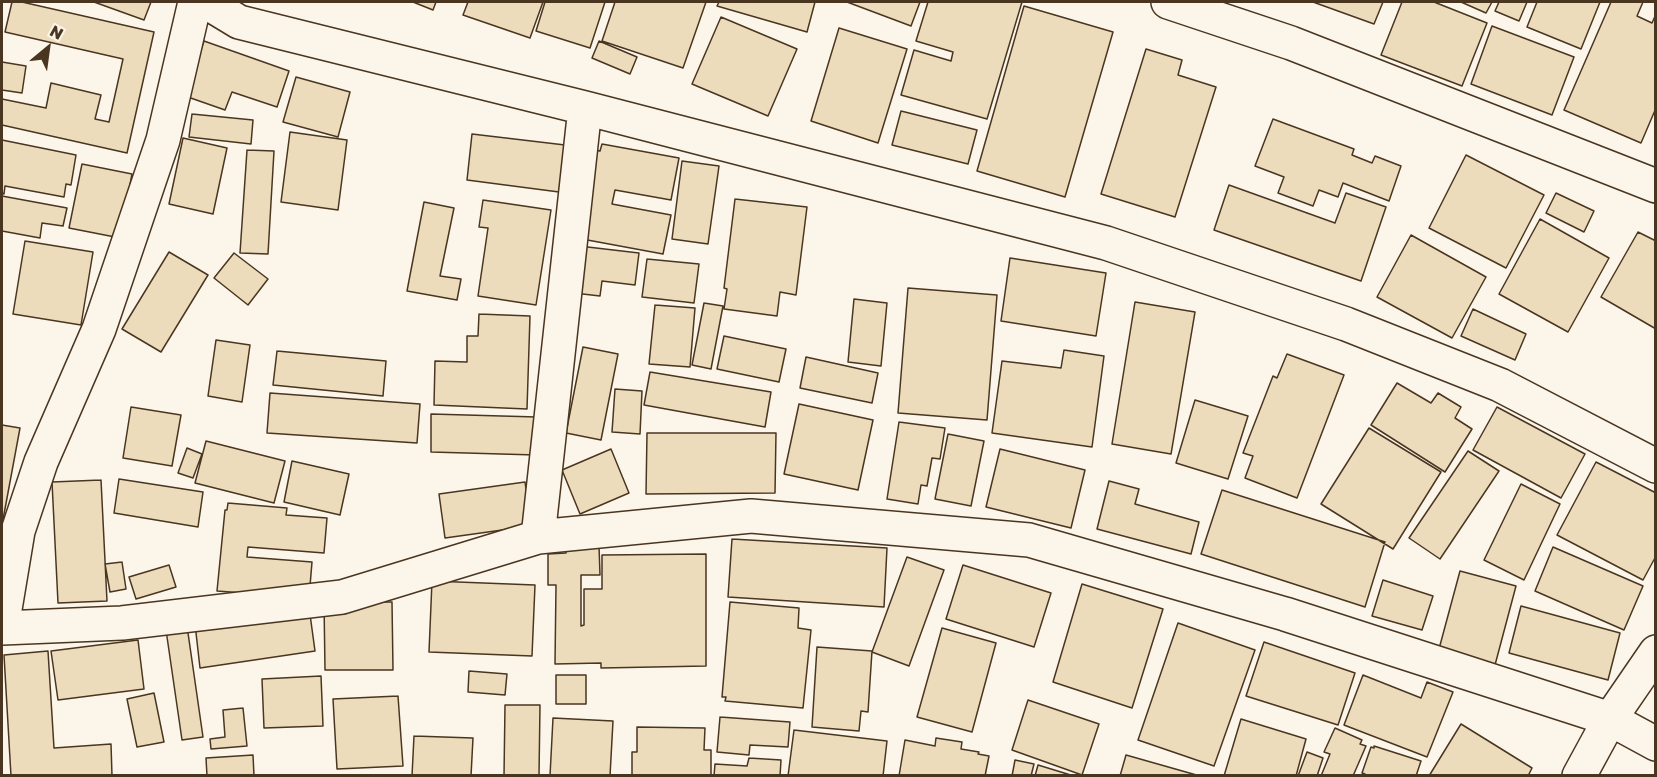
<!DOCTYPE html>
<style>
body{margin:0}
#map{position:relative;width:1657px;height:777px;overflow:hidden;background:#fbf6e9;font-family:"Golos Text",sans-serif}
canvas{display:block}
.frame{position:absolute;inset:0;border:3px solid #4a3520;pointer-events:none}
.north{position:absolute;left:18px;top:18px;width:60px;height:60px;-webkit-text-stroke:4px #fbf6e9;paint-order:stroke;rotate:29deg;font-size:16px;font-weight:700;line-height:24px;text-align:center;color:#4a3520}
.north::after{content:'';display:block;margin:auto;width:21px;height:27px;background:#4a3520;clip-path:polygon(50% 0,100% 100%,50% 72%,0 100%)}
</style>
<div id="map">
<canvas width="1657" height="777"></canvas>
<div class="frame"></div>
<div class="north">N</div>
</div>
<script>
const ctx = document.querySelector('canvas').getContext('2d');
ctx.lineJoin = 'round';
function paint(path, color) { ctx.fillStyle = color; ctx.fill(path, 'evenodd'); }
const shape = rows => new Path2D(rows.map(r => 'M' + r).join(''));
function strokePath(path, color, width, dash) { ctx.strokeStyle = color; ctx.lineWidth = width; ctx.lineCap = dash ? 'butt' : 'round'; ctx.setLineDash(dash || []); ctx.stroke(path); }
const building = shape([
 [12,2,22,2,154,32,127,153,2,125,2,99,46,108,51,83,101,95,95,119,109,122,123,59,5,32,12,2],
 [94,2,151,2,144,20,94,2],
 [413,2,436,2,433,10,413,2],
 [468,2,543,2,530,38,463,15,468,2],
 [545,2,605,2,590,48,536,31,545,2],
 [615,2,706,2,683,68,602,41,615,2],
 [719,2,815,2,807,32,717,6,719,2],
 [847,2,920,2,911,26,847,2],
 [928,2,1022,2,987,119,901,95,914,50,951,61,953,52,916,41,928,2],
 [1313,2,1383,2,1374,24,1313,2],
 [1402,2,1434,2,1487,23,1462,86,1381,55,1402,2],
 [1461,2,1492,2,1486,13,1461,2],
 [1499,2,1527,2,1519,21,1495,11,1499,2],
 [1537,2,1600,2,1581,49,1527,27,1537,2],
 [1611,2,1643,2,1637,16,1652,23,1656,14,1656,108,1641,143,1564,110,1611,2],
 [1024,6,1113,32,1065,197,977,171,1024,6],
 [721,17,797,49,768,116,692,84,721,17],
 [1492,26,1574,57,1552,115,1471,84,1492,26],
 [839,28,907,49,878,143,811,121,839,28],
 [204,41,289,71,277,107,232,92,225,110,185,96,204,41],
 [599,41,637,57,630,74,592,58,599,41],
 [1146,49,1182,60,1178,75,1216,87,1175,217,1101,194,1146,49],
 [2,62,26,66,22,93,2,90,2,62],
 [296,77,350,92,338,137,283,122,296,77],
 [901,111,977,130,968,164,892,145,901,111],
 [192,114,253,120,251,144,189,137,192,114],
 [1273,119,1354,149,1352,155,1372,163,1375,156,1401,166,1389,201,1343,183,1338,197,1319,190,1313,206,1278,193,1284,177,1255,166,1273,119],
 [290,132,347,140,338,210,281,202,290,132],
 [472,134,565,145,559,192,467,180,472,134],
 [183,138,227,148,213,214,169,204,183,138],
 [2,140,76,155,71,185,66,184,64,197,5,186,4,194,2,193,2,140],
 [602,144,679,158,671,200,615,190,612,204,671,215,663,254,582,239,593,150,600,151,602,144],
 [247,150,274,151,268,254,240,253,247,150],
 [1466,155,1544,195,1506,268,1429,228,1466,155],
 [682,161,719,166,708,244,672,239,682,161],
 [82,164,132,174,120,238,69,228,82,164],
 [1229,185,1335,223,1346,193,1386,207,1361,281,1214,230,1229,185],
 [1556,193,1594,211,1584,232,1546,213,1556,193],
 [2,196,67,208,63,226,42,223,40,238,2,231,2,196],
 [735,199,807,207,796,295,780,292,777,316,724,309,727,289,724,288,735,199],
 [483,200,551,210,536,305,478,296,488,228,479,227,483,200],
 [424,202,454,208,440,276,461,279,457,300,407,291,424,202],
 [1540,219,1609,258,1568,332,1499,294,1540,219],
 [1638,232,1656,241,1656,329,1601,297,1638,232],
 [1411,235,1486,277,1452,338,1377,297,1411,235],
 [25,241,93,252,81,325,13,314,25,241],
 [579,246,639,253,635,285,602,281,600,296,574,293,579,246],
 [169,252,208,275,161,352,122,329,169,252],
 [234,253,268,279,248,305,214,278,234,253],
 [1010,258,1106,273,1096,336,1001,321,1010,258],
 [647,259,699,264,694,303,642,297,647,259],
 [908,288,997,295,987,420,898,413,908,288],
 [854,299,887,303,881,366,848,362,854,299],
 [1135,302,1195,312,1171,454,1112,444,1135,302],
 [704,303,723,306,711,369,692,365,704,303],
 [655,305,695,308,690,367,649,364,655,305],
 [1473,309,1526,334,1515,360,1461,336,1473,309],
 [479,314,530,316,527,409,434,405,435,361,467,362,467,336,478,336,479,314],
 [724,336,786,349,779,382,717,369,724,336],
 [216,340,250,345,242,402,208,396,216,340],
 [583,347,618,354,601,440,566,433,583,347],
 [1064,350,1104,356,1092,447,992,433,1002,361,1061,368,1064,350],
 [277,351,386,361,383,396,273,385,277,351],
 [1287,354,1344,375,1297,498,1245,478,1253,456,1243,453,1273,376,1277,378,1287,354],
 [806,357,878,373,872,403,800,388,806,357],
 [650,372,771,392,765,427,644,405,650,372],
 [1397,383,1431,403,1438,393,1461,407,1455,418,1472,429,1445,472,1371,425,1397,383],
 [615,389,642,391,640,434,612,432,615,389],
 [270,393,420,404,417,443,267,433,270,393],
 [1195,400,1248,416,1228,479,1176,463,1195,400],
 [799,404,873,420,858,490,784,474,799,404],
 [131,407,181,415,172,466,123,458,131,407],
 [1497,407,1585,454,1561,498,1473,450,1497,407],
 [431,414,537,417,536,455,431,452,431,414],
 [899,422,945,428,940,459,932,458,927,486,921,485,918,504,887,499,899,422],
 [2,425,20,428,2,525,2,425],
 [1369,428,1441,472,1393,549,1321,504,1369,428],
 [647,433,776,433,775,493,646,494,647,433],
 [948,434,984,441,971,506,935,499,948,434],
 [206,441,285,461,274,503,195,483,206,441],
 [187,448,202,454,193,478,178,473,187,448],
 [611,449,629,493,580,514,562,470,611,449],
 [1000,449,1085,470,1071,528,986,507,1000,449],
 [1468,451,1499,471,1440,559,1409,538,1468,451],
 [292,461,349,474,340,515,284,502,292,461],
 [1596,462,1656,493,1656,556,1643,580,1557,535,1596,462],
 [119,479,203,492,198,527,114,513,119,479],
 [101,480,107,601,58,603,52,482,101,480],
 [1109,481,1139,489,1135,504,1199,522,1191,554,1097,529,1109,481],
 [525,482,531,526,445,538,439,494,525,482],
 [1521,484,1560,504,1524,580,1484,560,1521,484],
 [1222,490,1385,542,1365,607,1201,554,1222,490],
 [228,503,287,508,286,515,327,518,324,553,248,547,247,557,312,562,309,598,217,591,225,510,227,510,228,503],
 [732,539,887,548,884,607,728,597,732,539],
 [565,546,599,546,600,575,581,575,581,626,584,625,584,589,602,589,602,555,706,554,706,666,601,668,601,663,555,664,556,585,548,585,548,554,566,553,565,546],
 [1553,547,1643,586,1624,630,1535,591,1553,547],
 [907,557,944,570,909,666,872,652,907,557],
 [122,562,126,589,110,592,105,564,122,562],
 [169,565,176,587,136,599,129,577,169,565],
 [963,565,1051,593,1034,647,946,619,963,565],
 [1460,571,1516,586,1495,665,1439,649,1460,571],
 [1383,580,1433,596,1422,630,1372,616,1383,580],
 [432,581,535,585,532,656,429,652,432,581],
 [1082,584,1163,609,1132,708,1053,682,1082,584],
 [324,602,392,602,393,670,325,670,324,602],
 [730,602,799,608,798,628,811,630,803,708,725,701,726,697,722,697,730,602],
 [1521,606,1620,633,1608,680,1509,653,1521,606],
 [309,607,315,651,200,668,195,624,309,607],
 [1178,623,1255,650,1214,766,1138,740,1178,623],
 [187,626,203,737,182,740,166,630,187,626],
 [942,628,996,643,972,732,917,717,942,628],
 [138,640,144,689,58,700,51,651,138,640],
 [1264,642,1355,673,1338,725,1246,696,1264,642],
 [817,647,872,651,868,712,861,711,859,731,812,727,817,647],
 [48,651,54,748,111,744,112,776,11,776,4,655,48,651],
 [469,671,507,674,505,695,468,692,469,671],
 [556,675,586,675,586,704,556,704,556,675],
 [1363,675,1421,698,1427,682,1453,692,1427,757,1344,725,1363,675],
 [321,676,323,726,264,728,262,679,321,676],
 [154,693,164,742,137,747,127,699,154,693],
 [398,696,403,766,337,769,333,699,398,696],
 [1028,700,1099,724,1082,775,1012,750,1028,700],
 [505,705,540,705,539,776,504,776,505,705],
 [243,708,247,746,211,749,210,739,225,737,223,710,243,708],
 [720,717,790,722,788,747,750,745,749,755,717,752,720,717],
 [553,718,613,721,610,776,550,776,553,718],
 [1241,719,1306,739,1296,776,1224,776,1241,719],
 [1461,724,1532,768,1528,776,1429,776,1461,724],
 [637,727,705,728,704,750,711,750,711,776,632,776,632,752,637,752,637,727],
 [1335,728,1362,740,1360,744,1366,746,1353,776,1321,776,1330,754,1324,752,1335,728],
 [794,730,887,741,883,776,788,776,794,730],
 [414,736,473,738,471,776,412,776,414,736],
 [936,738,962,742,961,749,979,752,978,754,989,756,985,776,899,776,905,740,935,746,936,738],
 [1374,746,1421,761,1416,776,1364,776,1365,774,1362,773,1371,747,1374,748,1374,746],
 [1307,752,1323,758,1317,776,1298,776,1307,752],
 [253,755,254,776,207,776,206,758,253,755],
 [1126,755,1200,776,1120,776,1126,755],
 [749,758,781,760,780,776,714,776,715,764,747,766,749,758],
 [1015,760,1034,764,1031,776,1012,776,1015,760],
 [1038,765,1074,776,1035,776,1038,765]
]);
const minor = shape([
 [206,2,239,22,585,108,1106,243,1346,324,1500,385,1656,466],
 [1168,2,1291,43,1656,186],
 [538,537,585,108],
 [2,627,18,531,41,462,99,329,163,140,195,2],
 [2,628,122,623,342,597,538,537,751,516,1029,540,1285,614,1610,719,1656,744],
 [1579,776,1610,719,1656,652]
]);
paint(building, '#ecdcbc');
strokePath(building, '#4a3520', 1.5);
strokePath(minor, '#4a3520', 36);
strokePath(minor, '#fbf6e9', 33);
</script>
